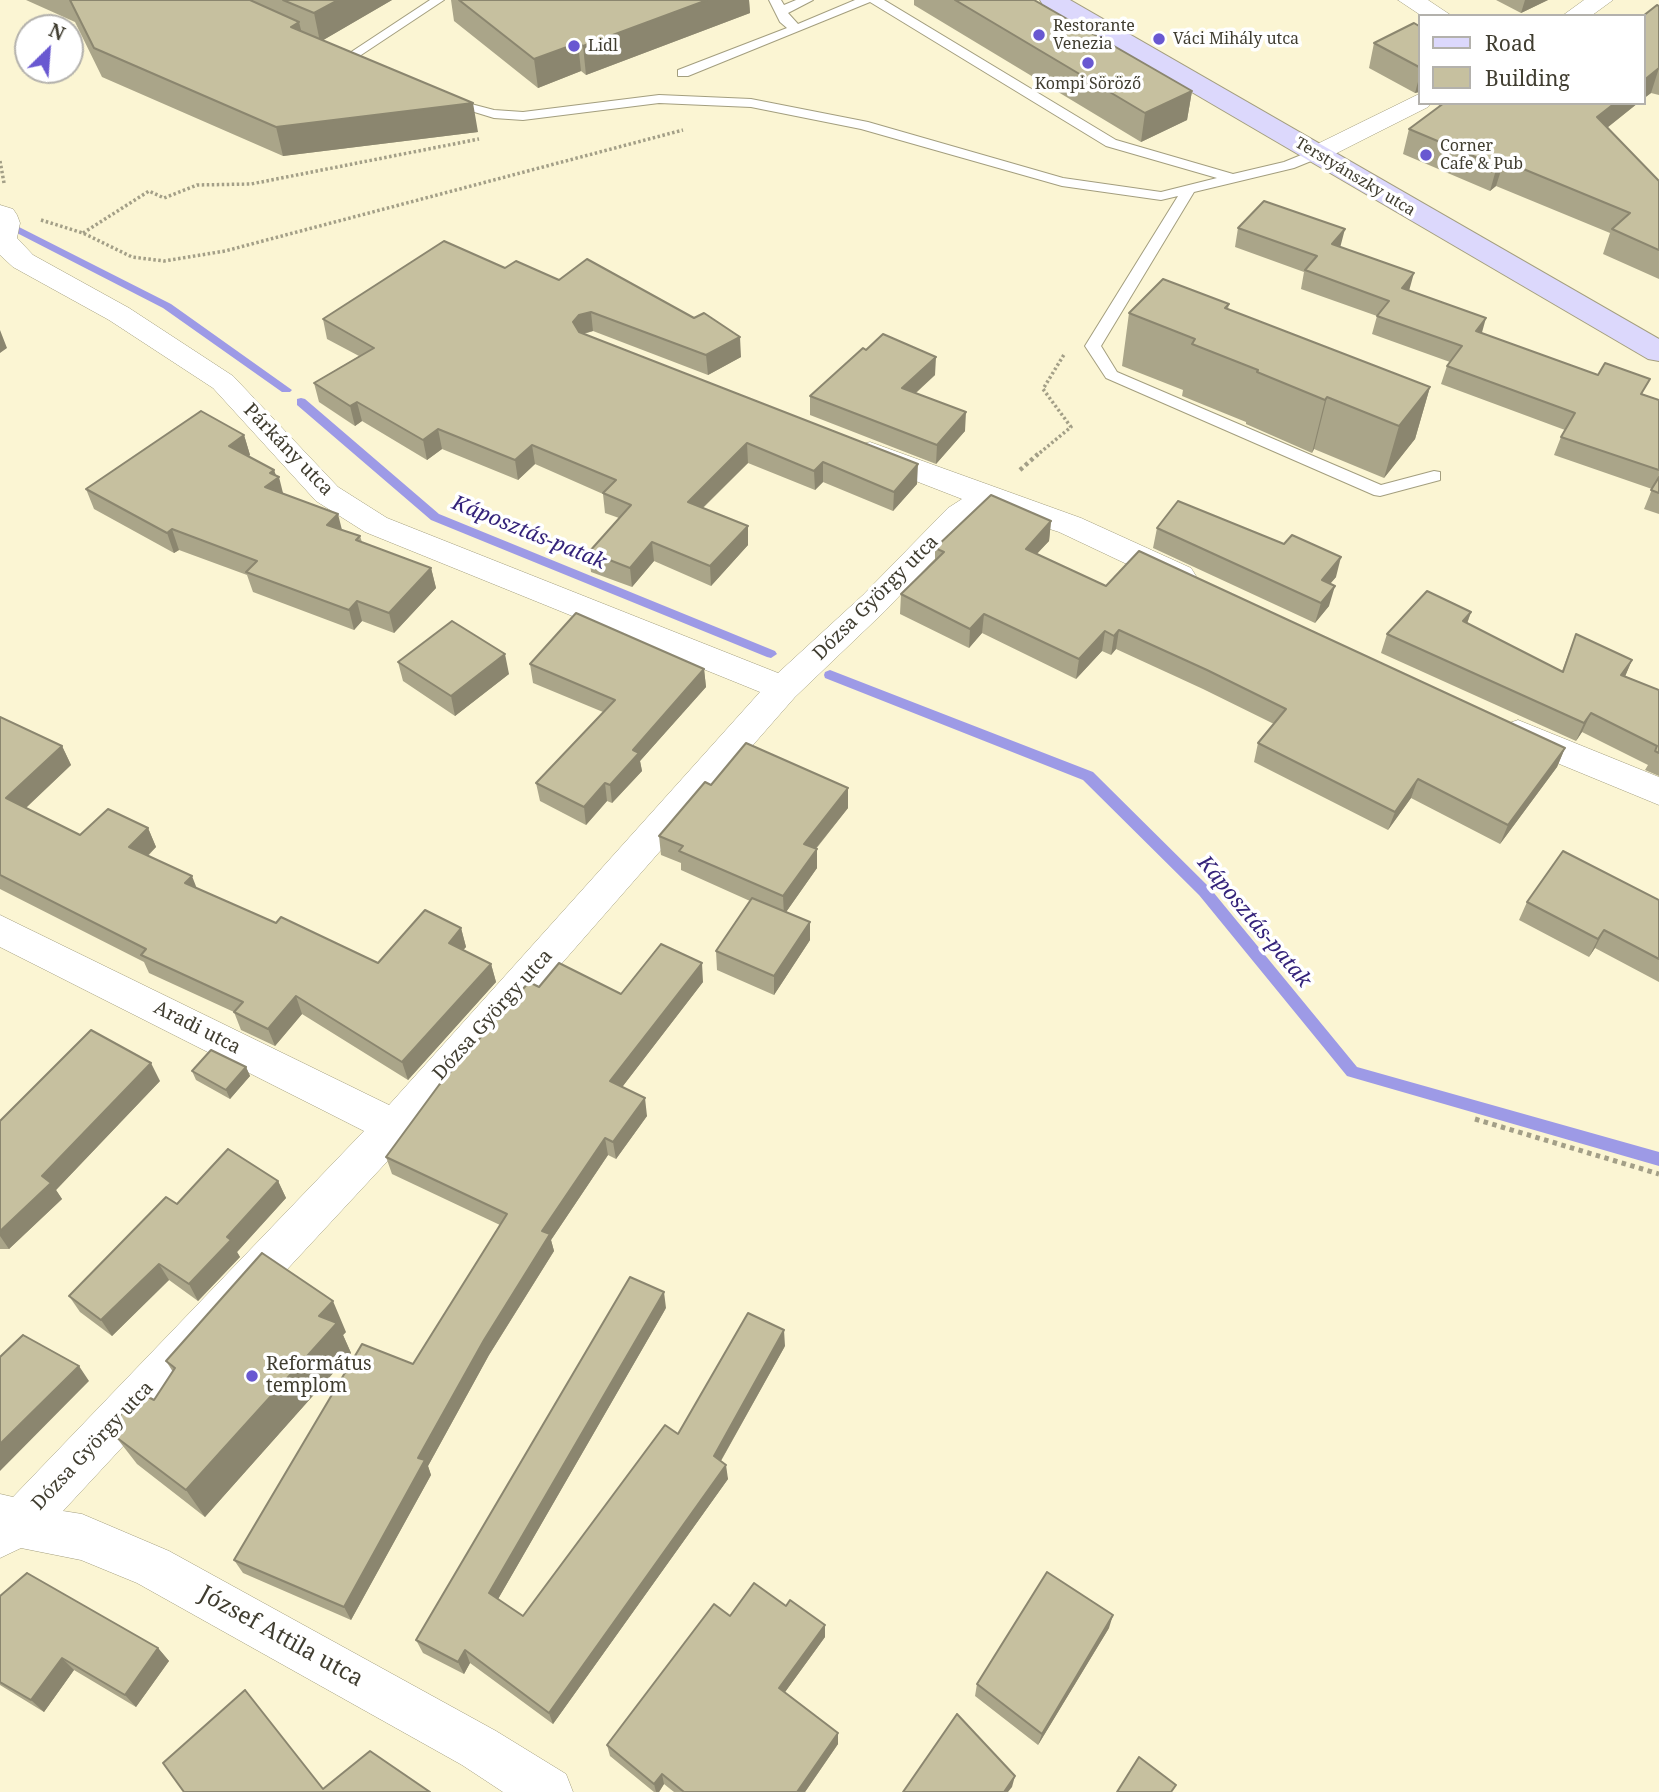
<!DOCTYPE html>
<meta charset="utf-8">
<style>
body{margin:0}
#map{position:relative;width:1659px;height:1792px;overflow:hidden;background:#fbf5d3;font-family:"Noto Serif",serif}
canvas{display:block}
.legend{position:absolute;left:1418px;top:14px;width:228px;height:91px;box-sizing:border-box;background:#fff;border:2px solid #b3b1ac;margin:0;padding:9px 12px;list-style:none;font-size:21px;color:#403d30}
.legend li{display:flex;align-items:center;gap:14px;height:35px}
.legend b{width:35px;border:2px solid #b3b1ac}
.north{position:absolute;left:14px;top:14px;width:70px;height:70px;box-sizing:border-box;background:#fff;border:2px solid #b3b1ac;border-radius:50%;rotate:25deg;font-size:19px;font-weight:700;line-height:28px;text-align:center;color:#403d30}
.north::after{content:'';display:block;margin:auto;width:24px;height:32px;background:#6958d1;clip-path:polygon(50% 0,100% 100%,50% 72%,0 100%)}
</style>
<div id="map">
<canvas width="1659" height="1792"></canvas>
<ul class="legend">
<li><b style="height:9px;background:#dcd8fc"></b>Road</li>
<li><b style="height:19px;background:#c6c09f"></b>Building</li>
</ul>
<div class="north">N</div>
</div>
<script>
const ctx = document.querySelector('canvas').getContext('2d');
ctx.lineJoin = 'round';
const shape = rows => new Path2D(rows.map(r => 'M' + r).join(''));
function paint(path, color) { ctx.fillStyle = color; ctx.fill(path, 'evenodd'); }
function strokePath(path, color, width, dash) { ctx.strokeStyle = color; ctx.lineWidth = width; ctx.lineCap = dash ? 'butt' : 'round'; ctx.setLineDash(dash || []); ctx.stroke(path); }
function write(font, color, halo, rows, align = 'center') {
  ctx.font = font + ' "Noto Serif",serif'; ctx.lineWidth = 7; ctx.setLineDash([]); ctx.textBaseline = 'middle'; ctx.strokeStyle = halo; ctx.fillStyle = color; for (const [text, x, y, turn = 0] of rows) {
    ctx.save(); ctx.translate(x, y); ctx.rotate((+turn || 0) * Math.PI / 180); ctx.textAlign = isNaN(turn) ? turn : align; if (halo) ctx.strokeText(text, 0, 0); ctx.fillText(text, 0, 0); ctx.restore();
  }
}
const stream = shape([
 [19,227,171,304,292,390,290,392,282,392,163,308,15,232,15,228,19,227],
 [301,398,305,399,439,514,775,651,777,654,771,658,767,657,431,520,297,405,297,399,301,398],
 [830,670,1093,772,1209,887,1357,1067,1659,1152,1659,1166,1347,1076,1199,895,1083,780,825,678,824,675,825,672,830,670]
]);
const pathFar2 = shape([
 [0,161,4,183],
 [41,220,83,233,132,257,164,261,225,251,683,130],
 [83,233,149,191,164,198,197,185,251,184,479,139],
 [1036,456,1071,427,1043,389,1065,353]
]);
const pathFar1 = shape([
 [1020,470,1038,454]
]);
const path = shape([
 [1475,1119,1659,1174]
]);
const lane = shape([
 [430,0,444,0,355,59,364,62,364,68,354,68,339,60,430,0],
 [769,0,781,0,784,5,796,0,813,0,788,13,798,24,855,0,884,0,1116,140,1233,174,1284,162,1311,151,1321,151,1321,157,1294,168,1194,192,1101,346,1117,372,1381,485,1434,471,1440,472,1440,480,1380,496,1374,495,1106,378,1085,346,1178,196,1161,200,1062,186,861,129,751,107,659,103,523,120,494,118,445,103,452,99,494,110,523,112,659,95,751,99,868,122,1063,178,1161,192,1217,178,1106,146,870,2,688,76,678,76,678,70,787,28,780,22,769,0]
]);
const street = shape([
 [1398,0,1428,0,1452,16,1422,16,1398,0],
 [1584,0,1613,0,1591,16,1562,16,1584,0],
 [1419,94,1419,103,1431,103,1428,107,1325,159,1316,162,1307,159,1303,154,1307,149,1419,94],
 [0,205,13,209,17,215,20,223,17,238,33,255,129,308,233,376,338,487,387,518,778,673,863,595,948,508,962,499,859,459,855,452,859,445,870,442,1081,518,1191,568,1196,576,1191,584,1180,587,1169,584,1059,532,991,510,970,522,885,611,795,697,408,1139,63,1511,82,1514,169,1551,496,1731,566,1774,573,1792,503,1792,462,1765,137,1583,81,1560,21,1548,0,1558,0,1494,13,1497,364,1131,0,947,0,915,389,1105,760,692,365,532,316,501,213,388,109,320,13,267,0,255,0,205],
 [1518,720,1659,777,1659,805,1506,742,1501,733,1506,724,1518,720]
]);
const secondary = shape([
 [1040,0,1070,0,1659,339,1659,361,1648,359,1043,5,1040,0]
]);
const wall = shape([
 [26,0,392,0,323,40,478,132,283,156,102,77,75,22],
 [451,0,749,0,750,13,586,75,581,71,538,88,454,21],
 [914,0,1034,0,1192,91,1187,120,1141,142,914,5],
 [1496,0,1548,0,1521,13],
 [1659,6,1659,95,1651,93,1643,99,1643,16],
 [1419,26,1419,92,1415,93,1369,68,1374,43],
 [1435,103,1638,103,1607,128,1659,181,1659,279,1603,254,1610,233,1496,186,1490,191,1403,154,1409,129,1440,106],
 [1238,228,1341,247,1409,290,1482,333,1659,400,1659,514,1644,509,1652,489,1554,455,1561,437,1565,430,1441,384,1447,366,1450,362,1372,334,1377,316,1301,289,1304,272,1235,247],
 [505,268,559,280,741,357,708,375,593,331,584,334,917,484,893,511,823,482,815,490,748,463,703,508,748,545,711,586,654,561,632,587,591,572,589,552,619,518,605,513,603,494,535,464,518,480,442,449,427,460,362,421,355,426,319,402,314,383,359,356,327,339,323,319],
 [1229,304,1228,309,1430,387,1415,439,1384,478,1314,449,1312,453,1246,424,1246,422,1182,396,1183,390,1122,366,1129,313],
 [935,375,916,393,965,431,936,464,810,415,810,396],
 [244,435,250,455,249,456,274,470,283,494,342,530,360,536,362,542,431,568,436,588,394,633,362,621,354,630,253,592,247,575,179,550,174,553,94,509,86,489],
 [1051,521,1049,541,1037,554,1106,586,1565,748,1557,767,1500,844,1411,798,1388,830,1254,762,1258,743,1274,724,1203,689,1116,649,1111,655,1102,651,1076,679,982,633,969,648,900,614,901,594,935,561,935,548],
 [1157,528,1336,577,1330,584,1329,606,1315,623,1153,548],
 [1471,612,1467,624,1562,671,1576,634,1632,660,1625,676,1659,690,1659,776,1645,770,1648,765,1582,732,1576,741,1381,653,1387,634],
 [398,662,509,674,455,716,403,681],
 [530,664,704,669,706,687,640,761,642,771,612,803,607,801,586,825,540,801,536,783,603,712,533,683],
 [0,717,62,746,71,765,26,808,80,835,148,828,156,847,148,856,197,889,276,923,378,963,461,928,466,947,463,950,491,964,496,982,408,1080,302,1014,275,1046,241,1030,234,1012,149,973,144,962,0,889],
 [711,785,848,788,848,808,816,849,817,868,786,912,810,940,774,995,717,970,716,951,750,901,681,870,681,863,661,855,659,836],
 [1659,900,1659,982,1595,948,1589,957,1519,920,1527,902],
 [703,982,622,1087,647,1116,616,1159,608,1155,551,1240,554,1251,489,1355,428,1466,431,1475,351,1620,243,1573,234,1560,413,1364,500,1225,392,1174,386,1157,539,987,621,994],
 [246,1067,250,1076,230,1099,196,1080,192,1071],
 [160,1081,56,1190,62,1199,9,1249,0,1249,0,1121],
 [278,1181,286,1198,237,1252,240,1257,198,1301,169,1280,112,1336,80,1312,69,1296,177,1204],
 [666,1308,498,1599,523,1616,678,1434,785,1346,721,1461,728,1479,553,1724,470,1663,464,1674,423,1653,416,1640],
 [346,1332,343,1335,351,1353,205,1517,137,1464,116,1437,154,1400,173,1372,166,1361],
 [0,1596,158,1648,169,1661,136,1707,74,1670,44,1712,0,1685],
 [786,1606,825,1625,825,1637,785,1692,838,1733,838,1744,805,1792,674,1792,664,1784,659,1792,654,1792,610,1756,607,1745,730,1616],
 [1109,1628,1038,1745,975,1696,977,1684]
]);
const shadedWall = shape([
 [338,0,392,0,320,42,314,13],
 [707,0,749,0,750,13,586,75,583,46],
 [1525,0,1548,0,1521,13],
 [299,22,306,50,291,27],
 [578,43,581,71,538,88,534,59],
 [1659,68,1651,93,1643,99,1643,81],
 [1419,78,1419,92,1415,93],
 [1192,91,1187,120,1141,142,1145,113],
 [473,103,478,132,283,156,276,127],
 [1615,103,1638,103,1589,142,1597,117],
 [1504,161,1496,186,1490,191,1497,166],
 [1345,229,1340,248,1332,244],
 [1414,273,1409,291,1402,288],
 [591,312,593,331,581,334,576,342,573,322,579,315],
 [1486,318,1481,336,1476,331],
 [0,330,7,348,0,353],
 [740,337,741,357,708,375,706,355],
 [936,357,935,375,901,406,902,388],
 [1430,387,1415,439,1384,478,1399,426],
 [1327,397,1314,449,1312,453,1325,400],
 [357,402,362,421,355,426,350,406],
 [966,412,965,431,936,464,937,445],
 [438,429,442,449,427,460,423,440],
 [244,435,250,455,235,466,229,446],
 [747,443,748,463,689,521,688,502],
 [532,445,535,464,518,480,515,460],
 [823,462,823,482,815,490,814,471],
 [918,464,917,484,893,511,894,492],
 [274,470,277,479,279,477,284,497,265,487,270,473],
 [338,514,343,534,327,525],
 [1051,521,1049,541,1023,568,1026,549],
 [748,526,748,545,711,586,710,566],
 [172,529,179,550,174,553,167,533],
 [652,542,654,561,632,587,630,568],
 [1341,557,1336,577,1316,600,1322,580],
 [431,568,436,588,394,633,389,613],
 [1335,586,1329,606,1315,623,1321,603],
 [357,601,362,621,354,630,349,610],
 [1471,612,1464,631,1463,621],
 [984,614,982,633,969,648,970,629],
 [1119,630,1116,649,1111,655,1114,636],
 [1105,631,1102,651,1076,679,1079,659],
 [505,654,509,674,455,716,451,696],
 [1632,660,1624,679,1621,675],
 [704,669,706,687,640,761,642,771,612,803,610,785,633,750],
 [1591,713,1582,732,1576,741,1584,723],
 [62,746,71,765,16,817,6,798],
 [1565,748,1557,767,1500,844,1508,825],
 [1418,779,1411,798,1388,830,1395,812],
 [605,783,607,801,586,825,584,807],
 [848,788,848,808,804,863,804,844],
 [148,828,156,847,137,866,129,847],
 [817,849,817,868,784,915,783,896],
 [192,876,199,894,185,883],
 [810,922,810,940,774,995,774,976],
 [461,928,466,947,453,961,449,943],
 [1604,930,1595,948,1589,957,1598,939],
 [702,963,703,982,613,1099,610,1081],
 [491,964,496,982,408,1080,402,1062],
 [296,996,302,1014,275,1046,268,1029],
 [151,1063,160,1081,56,1190,62,1199,9,1249,0,1236,0,1231,42,1176],
 [246,1067,250,1076,230,1099,226,1090],
 [645,1098,647,1116,616,1159,613,1142],
 [605,1138,608,1155,551,1240,554,1251,489,1355,428,1466,431,1475,351,1620,344,1607,418,1458,542,1231],
 [278,1181,286,1198,237,1252,240,1257,198,1301,189,1284,227,1237],
 [159,1264,169,1280,112,1336,101,1320],
 [664,1292,666,1308,494,1606,489,1593],
 [333,1301,346,1332,343,1335,351,1353,205,1517,186,1490,319,1316],
 [784,1330,785,1346,715,1471,714,1456],
 [79,1366,89,1381,0,1471,0,1444],
 [726,1465,728,1479,553,1724,549,1713],
 [1113,1615,1109,1628,1038,1745,1042,1734],
 [825,1625,825,1637,780,1699,779,1688],
 [158,1648,169,1661,136,1707,125,1695],
 [465,1650,470,1663,464,1674,458,1662],
 [62,1658,74,1670,44,1712,31,1700],
 [838,1733,838,1744,805,1792,797,1792],
 [662,1774,664,1784,659,1792,656,1792,654,1784],
 [1015,1776,1012,1787,1008,1792,1004,1792]
]);
const building = shape([
 [70,0,250,0,299,22,291,27,473,103,276,127,94,48,70,0],
 [283,0,338,0,314,13,283,0],
 [459,0,707,0,583,46,578,43,534,59,459,0],
 [955,0,1034,0,1192,91,1145,113,955,0],
 [1657,5,1659,6,1659,68,1643,81,1643,16,1657,5],
 [1414,23,1419,26,1419,67,1374,43,1414,23],
 [1444,103,1615,103,1597,117,1659,181,1659,250,1612,229,1630,213,1504,161,1497,166,1409,129,1444,103],
 [1264,201,1345,229,1332,244,1414,273,1402,288,1486,318,1476,331,1598,375,1605,363,1650,379,1641,394,1659,400,1659,470,1561,437,1575,413,1447,366,1462,346,1377,316,1389,301,1305,270,1317,256,1238,228,1264,201],
 [444,241,505,268,516,261,559,280,587,259,694,318,704,313,740,337,706,355,591,312,579,315,573,322,579,332,918,464,894,492,823,462,814,471,747,443,688,502,748,526,710,566,652,542,630,568,589,552,631,505,603,493,616,480,532,445,515,460,438,429,423,440,357,402,350,406,314,383,374,348,323,319,444,241],
 [1163,279,1229,304,1225,308,1430,387,1399,426,1327,397,1325,400,1257,372,1258,370,1192,344,1195,339,1129,313,1163,279],
 [883,334,936,357,902,388,966,412,937,445,810,396,863,348,866,350,883,334],
 [201,411,244,435,229,446,274,470,270,473,279,477,265,487,338,514,327,525,360,536,356,540,431,568,389,613,357,601,349,610,246,572,257,561,172,529,167,533,86,489,201,411],
 [1659,477,1659,493,1651,490,1659,477],
 [991,495,1051,521,1026,549,1106,586,1139,551,1565,748,1508,825,1418,779,1395,812,1258,743,1286,709,1207,670,1119,630,1114,636,1105,631,1079,659,984,614,970,629,901,594,944,552,935,548,991,495],
 [1178,501,1284,544,1292,535,1341,557,1322,580,1335,586,1321,603,1157,528,1178,501],
 [1427,591,1471,612,1463,621,1563,672,1576,634,1632,660,1621,675,1659,690,1659,753,1655,751,1657,746,1591,713,1584,723,1387,634,1427,591],
 [576,613,704,669,633,750,639,753,610,785,605,783,584,807,536,783,615,700,530,664,576,613],
 [452,621,505,654,451,696,398,662,452,621],
 [0,717,62,746,6,798,80,835,108,809,148,828,129,847,192,876,185,883,276,923,281,917,378,963,425,910,461,928,449,943,491,964,402,1062,296,996,268,1029,234,1012,243,1002,141,955,146,949,0,875,0,717],
 [746,743,848,788,804,844,817,849,783,896,679,851,683,846,659,836,705,782,711,785,746,743],
 [1563,851,1659,900,1659,959,1604,930,1598,939,1527,902,1563,851],
 [752,898,810,922,774,976,716,951,752,898],
 [661,944,702,963,610,1081,645,1098,613,1142,605,1138,542,1231,550,1234,484,1340,418,1458,425,1460,344,1607,234,1560,362,1344,413,1364,507,1214,386,1157,439,1085,529,982,539,987,559,963,621,994,661,944],
 [91,1030,151,1063,42,1176,51,1183,0,1231,0,1121,91,1030],
 [211,1050,246,1067,226,1090,192,1071,211,1050],
 [228,1149,278,1181,227,1237,231,1240,189,1284,159,1264,101,1320,69,1296,166,1197,177,1204,228,1149],
 [262,1253,333,1301,319,1316,337,1323,186,1490,116,1437,122,1408,137,1391,154,1400,175,1368,166,1361,262,1253],
 [630,1277,664,1292,489,1593,523,1616,665,1425,678,1434,748,1313,784,1330,714,1456,726,1465,549,1713,465,1650,458,1662,416,1640,630,1277],
 [23,1335,79,1366,0,1444,0,1357,23,1335],
 [1047,1572,1113,1615,1042,1734,977,1684,1047,1572],
 [27,1573,158,1648,125,1695,62,1658,31,1700,0,1682,0,1596,27,1573],
 [754,1583,786,1606,790,1600,825,1625,779,1688,838,1733,797,1792,684,1792,662,1774,654,1784,607,1745,714,1604,730,1616,754,1583],
 [245,1690,323,1789,370,1751,430,1792,184,1792,163,1763,245,1690],
 [957,1714,1015,1776,1004,1792,903,1792,957,1714],
 [1139,1757,1176,1785,1171,1792,1117,1792,1139,1757]
]);
const markers = [
 [1039,35,7,"#6958d1"],
 [1159,39,7,"#6958d1"],
 [574,46,7,"#6958d1"],
 [1088,63,7,"#6958d1"],
 [1426,155,7,"#6958d1"],
 [252,1376,7,"#6958d1"]
];
const farPoinames = [
 ["Restorante",1053,26],
 ["Venezia",1053,44],
 ["Váci Mihály utca",1173,39],
 ["Lidl",588,46],
 ["Kompi Söröző",1088,84,"center"],
 ["Corner",1440,146],
 ["Cafe & Pub",1440,164]
];
const farStreetnames = [
 ["Terstyánszky utca",1355,177,31]
];
const streetNames = [
 ["Párkány utca",288,450,46],
 ["Dózsa György utca",876,598,-45],
 ["Dózsa György utca",493,1015,-48],
 ["Aradi utca",197,1028,27],
 ["Dózsa György utca",93,1446,-47]
];
const poiNames = [
 ["Református",266,1365],
 ["templom",266,1387]
];
const waterNames = [
 ["Káposztás-patak",529,533,22],
 ["Káposztás-patak",1254,922,50]
];
const nearStreetnames = [
 ["József Attila utca",281,1637,29]
];
paint(stream, '#9d9ae6');
strokePath(lane, '#a39e7e', 2);
strokePath(street, '#a39e7e', 1);
strokePath(secondary, '#a39e7e', 2);
strokePath(pathFar2, '#a39f87', 3.5, [2.5, 2.5]);
strokePath(pathFar1, '#a39f87', 4.5, [3.5, 3.5]);
strokePath(path, '#a39f87', 5, [4.5, 4.5]);
paint(lane, '#fff');
paint(street, '#fff');
paint(secondary, '#dcd8fc');
paint(wall, '#aaa589');
paint(shadedWall, '#8b866f');
paint(building, '#c6c09f');
strokePath(building, '#8b866f', 2);
for (const [x, y, r, color] of markers) { const dot = new Path2D(); dot.arc(x, y, r, 0, 2 * Math.PI); ctx.fillStyle = color; ctx.fill(dot); strokePath(dot, '#fff', 2.5); }
write('16px', '#403d30', '#fff', farPoinames, 'left');
write('16px', '#403d30', '#fff', farStreetnames);
write('19px', '#403d30', '#fff', streetNames);
write('19px', '#403d30', '#fff', poiNames, 'left');
write('italic 21px', '#34237a', '#fff', waterNames);
write('23px', '#403d30', '#fff', nearStreetnames);
</script>
